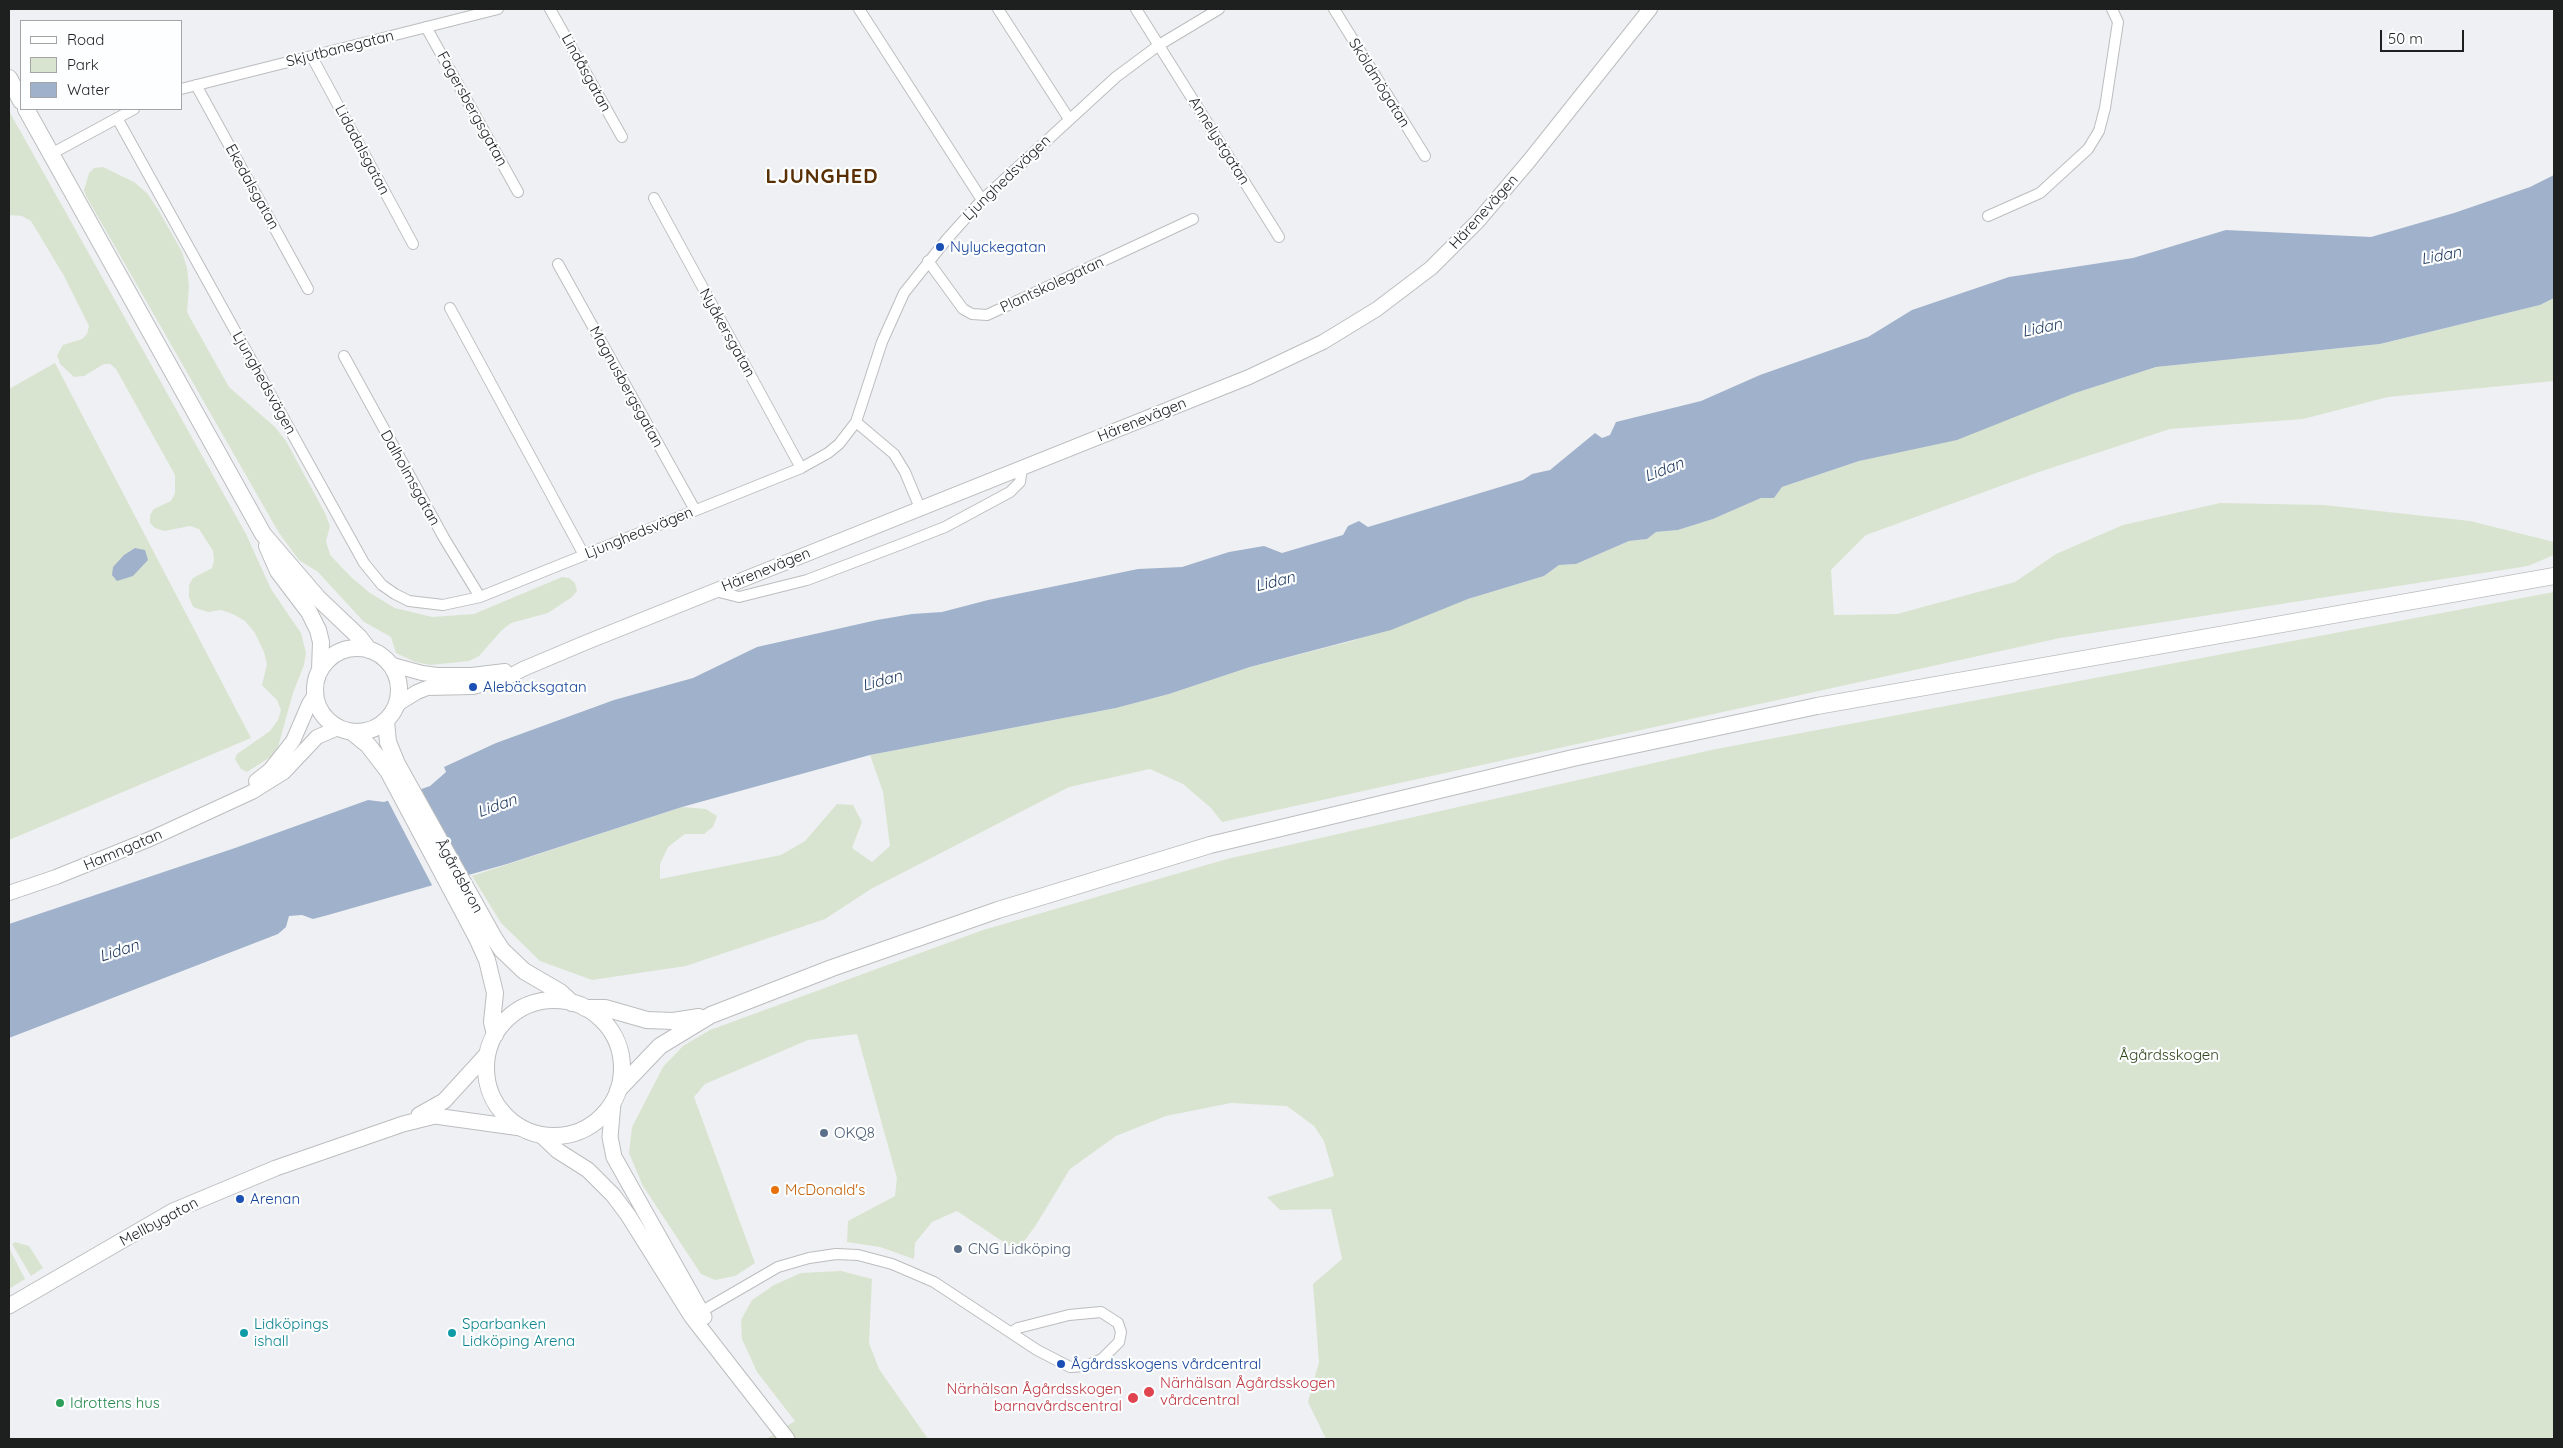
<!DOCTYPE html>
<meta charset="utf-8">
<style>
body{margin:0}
#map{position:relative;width:2563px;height:1448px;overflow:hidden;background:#eff0f3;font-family:Quicksand,sans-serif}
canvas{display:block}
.frame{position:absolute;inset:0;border:10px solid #1e1f1f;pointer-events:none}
.legend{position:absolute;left:20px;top:20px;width:162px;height:90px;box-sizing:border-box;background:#fdfeff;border:1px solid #a4a5a5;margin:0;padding:6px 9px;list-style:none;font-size:15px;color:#1e1f1f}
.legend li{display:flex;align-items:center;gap:10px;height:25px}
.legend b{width:25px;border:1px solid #a4a5a5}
.scale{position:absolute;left:2380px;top:30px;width:84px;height:22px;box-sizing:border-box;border:2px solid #1e1f1f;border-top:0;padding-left:6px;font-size:15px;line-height:18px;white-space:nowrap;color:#1e1f1f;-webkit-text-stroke:4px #fdfeff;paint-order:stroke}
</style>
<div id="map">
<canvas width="2563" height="1448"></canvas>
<div class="frame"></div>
<ul class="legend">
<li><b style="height:6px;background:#fff"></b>Road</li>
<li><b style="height:14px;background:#d9e4d0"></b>Park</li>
<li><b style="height:14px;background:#a0b2cb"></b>Water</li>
</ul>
<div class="scale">50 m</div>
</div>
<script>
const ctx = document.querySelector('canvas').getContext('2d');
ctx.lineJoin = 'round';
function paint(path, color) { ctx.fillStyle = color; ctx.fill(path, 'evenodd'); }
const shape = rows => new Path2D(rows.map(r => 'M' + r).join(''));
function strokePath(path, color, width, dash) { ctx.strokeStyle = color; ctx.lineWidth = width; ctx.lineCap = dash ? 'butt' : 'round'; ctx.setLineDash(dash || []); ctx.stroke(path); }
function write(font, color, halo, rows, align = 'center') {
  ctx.font = font + ' Quicksand,sans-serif'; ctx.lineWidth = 4.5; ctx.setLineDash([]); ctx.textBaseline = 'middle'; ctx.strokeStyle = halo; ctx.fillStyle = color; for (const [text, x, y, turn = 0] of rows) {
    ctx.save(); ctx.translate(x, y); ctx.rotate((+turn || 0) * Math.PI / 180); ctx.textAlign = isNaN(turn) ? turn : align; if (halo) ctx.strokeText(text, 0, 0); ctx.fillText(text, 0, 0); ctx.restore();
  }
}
const green = shape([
 [9,111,246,534,271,589,301,633,306,653,304,665,293,693,278,747,272,756,247,772,241,769,235,759,237,754,270,731,278,720,281,710,277,700,262,685,267,664,264,652,255,633,245,621,233,614,221,610,208,612,193,607,189,597,189,585,193,578,212,568,214,561,213,551,199,529,190,526,164,531,155,528,150,523,150,515,154,509,171,501,175,493,175,475,116,369,110,364,104,364,84,376,74,377,60,364,57,355,63,345,82,339,87,334,89,326,64,276,31,221,22,216,9,215],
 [103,167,134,182,147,193,159,211,182,252,187,268,189,287,187,312,193,323,229,387,275,427,286,441,325,513,330,526,326,541,330,555,351,577,370,593,395,608,432,617,474,614,562,577,569,578,575,583,577,591,572,597,548,613,511,623,502,630,479,656,469,661,430,665,415,662,396,653,391,637,364,622,318,572,299,560,279,533,86,196,84,190,89,173,94,168],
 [2554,298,2554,381,2388,397,2303,419,2170,429,2039,472,1866,535,1831,570,1834,615,1897,614,2015,582,2056,554,2123,525,2220,503,2324,505,2470,521,2554,542,2554,555,2528,566,2060,638,1222,822,1211,808,1183,784,1150,769,1069,787,871,889,825,919,686,966,592,980,540,961,501,923,472,876,682,807,706,809,717,816,713,827,704,834,685,834,668,847,660,864,660,879,781,855,805,841,837,804,853,805,862,822,852,848,872,862,890,846,883,792,870,755,1116,708,1169,694,1250,667,1352,641,1468,599,1544,576,1559,565,1576,564,1629,541,1647,539,1656,532,1678,530,1713,519,1761,498,1774,498,1782,487,1859,461,2156,367,2380,344,2540,305],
 [55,363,251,738,9,840,9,389],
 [2554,592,2554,1439,1326,1439,1308,1402,1319,1362,1313,1284,1342,1259,1331,1209,1280,1210,1267,1197,1334,1176,1324,1141,1314,1126,1287,1106,1231,1103,1166,1116,1116,1136,1070,1169,1036,1225,1017,1251,957,1211,932,1222,915,1243,914,1259,880,1247,847,1242,848,1221,895,1196,897,1178,857,1034,808,1040,705,1084,694,1097,755,1263,735,1276,715,1280,701,1274,643,1186,629,1153,632,1127,663,1067,683,1046,710,1030,983,930,1227,859,1716,749],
 [15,1242,29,1246,43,1268,31,1276,12,1244],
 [9,1248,25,1279,9,1289],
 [841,1271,872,1279,869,1343,879,1369,928,1439,766,1439,795,1421,757,1372,742,1339,741,1320,752,1300,774,1285,801,1273]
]);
const water = shape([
 [2554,175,2554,298,2540,305,2380,344,2156,367,2075,393,1957,440,1859,461,1782,487,1774,498,1761,498,1713,519,1678,530,1656,532,1647,539,1629,541,1576,564,1559,565,1544,576,1468,599,1391,630,1250,667,1169,694,1116,708,870,755,682,807,507,864,328,915,313,919,302,915,289,916,286,927,278,934,9,1038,9,924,235,848,368,800,384,802,430,786,446,772,444,767,496,743,614,700,693,678,757,647,877,620,912,614,942,612,988,600,1138,569,1182,567,1229,552,1264,546,1282,553,1343,535,1348,526,1359,521,1368,527,1523,480,1532,474,1550,470,1595,433,1602,438,1610,435,1616,422,1701,401,1760,375,1868,337,1912,310,2009,277,2133,258,2226,230,2371,237,2454,213,2530,187],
 [135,548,145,550,148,560,133,576,117,581,112,575,113,567,124,555]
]);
const pier = shape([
 [419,787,467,878,433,887,387,799]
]);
const minor = shape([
 [550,9,622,137],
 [859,9,982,200],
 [998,9,1069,119],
 [1136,9,1279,237],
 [1334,9,1425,156],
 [426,27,518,192],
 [312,57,413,244],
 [196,85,308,289],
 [181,89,498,9],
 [117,118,364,563,382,585,395,594,409,601,443,605,480,597,801,468,828,453,839,444,856,422,882,342,904,293,947,239,982,200,1116,77,1159,45,1219,9],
 [51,154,134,109],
 [654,198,801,468],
 [1988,216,2040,193,2088,149,2099,131,2105,108,2118,22,2112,9],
 [928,261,963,309,972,314,987,315,1193,219],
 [558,264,695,510],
 [450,308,584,555],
 [344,356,444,538,480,597],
 [856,422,894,454,905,472,920,508],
 [715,591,739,597,807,580,907,542,945,527,1010,492,1020,482,1022,468],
 [697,1314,778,1267,809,1258,836,1254,858,1255,892,1264,934,1282,1037,1350,1070,1367,1086,1366,1102,1359,1119,1342,1121,1332,1118,1323,1101,1312,1069,1315,1018,1328,1012,1332]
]);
const tertiary = shape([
 [389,664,422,673,437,675,472,675,505,671],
 [396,705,417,692,427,688,473,687,506,678,523,669,587,642,1249,377,1323,342,1377,309,1431,268,1478,221,1529,161,1650,9],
 [256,781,270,770,293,741,309,704,315,695],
 [9,893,56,877,150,839,252,792,284,772,317,737,338,728]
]);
const secondary = shape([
 [613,1103,610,1137,614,1157,704,1317],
 [419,1115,444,1101,487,1054],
 [541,1135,558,1151,588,1170,613,1195,628,1215,692,1317,787,1439],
 [9,1306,173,1211,276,1168,403,1124,435,1116,521,1128]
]);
const primary = shape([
 [9,78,21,101],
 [26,109,263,534,318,598,359,637,369,650],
 [267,546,278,571,309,612,318,630,321,642,320,670],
 '315 690a42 42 0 1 1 84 0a42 42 0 1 1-84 0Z',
 [386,721,388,742,397,764,494,938,502,950,524,971,560,992,572,1003],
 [352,732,368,745,388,771,477,938,487,960,495,993,492,1022,495,1035],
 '486 1068a68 68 0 1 1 136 0a68 68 0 1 1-136 0Z',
 [585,1008,605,1008,647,1020,673,1021,699,1017],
 [618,1090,660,1046,711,1015,832,968,998,910,1210,845,1573,758,1817,706,2554,576]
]);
const markers = [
 [940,247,5,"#1a4fb4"],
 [473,687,5,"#1a4fb4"],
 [824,1133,5,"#5c6f8a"],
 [775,1190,5,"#e8710a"],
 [240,1199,5,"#1a4fb4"],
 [958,1249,5,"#5c6f8a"],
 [244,1333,5,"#0f9aa8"],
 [452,1333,5,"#0f9aa8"],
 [1061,1364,5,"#1a4fb4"],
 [1149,1392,6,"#e0444e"],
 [1133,1398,6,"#e0444e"],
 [60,1403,5,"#2e9e5b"]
];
const streetNames = [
 ["Skjutbanegatan",340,49,-14],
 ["Lindåsgatan",586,73,61],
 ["Sköldmögatan",1379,83,58],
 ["Fagersbergsgatan",472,109,61],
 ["Annelystgatan",1219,141,58],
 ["Lidadalsgatan",362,150,62],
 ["Ljunghedsvägen",1007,178,-44],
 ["Ekedalsgatan",252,187,61],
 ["Härenevägen",1484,212,-48],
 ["Plantskolegatan",1052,285,-25],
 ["Nyåkersgatan",727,333,61],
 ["Ljunghedsvägen",264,383,61],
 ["Magnusbergsgatan",626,387,61],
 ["Härenevägen",1142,420,-22],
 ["Dalholmsgatan",410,478,61],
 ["Ljunghedsvägen",639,533,-22],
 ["Härenevägen",766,570,-22],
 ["Hamngatan",123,850,-23],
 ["Ågårdsbron",459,876,61],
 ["Mellbygatan",159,1222,-28]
];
const transitNames = [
 ["Nylyckegatan",950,247],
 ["Alebäcksgatan",483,687],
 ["Arenan",250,1199],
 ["Ågårdsskogens vårdcentral",1071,1364]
];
const parkNames = [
 ["Ågårdsskogen",2169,1055]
];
const serviceNames = [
 ["OKQ8",834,1133],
 ["CNG Lidköping",968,1249]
];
const foodNames = [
 ["McDonald's",785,1190]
];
const cultureNames = [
 ["Lidköpings",254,1324],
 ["ishall",254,1341],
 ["Sparbanken",462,1324],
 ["Lidköping Arena",462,1341]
];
const healthNames = [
 ["Närhälsan Ågårdsskogen",1160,1383],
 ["vårdcentral",1160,1400],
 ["Närhälsan Ågårdsskogen",1122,1389,"right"],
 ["barnavårdscentral",1122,1406,"right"]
];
const leisureNames = [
 ["Idrottens hus",70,1403]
];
const waterNames = [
 ["Lidan",2441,256,-11],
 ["Lidan",2042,328,-12],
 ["Lidan",1664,470,-21],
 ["Lidan",1275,582,-14],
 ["Lidan",882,681,-15],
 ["Lidan",497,806,-20],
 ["Lidan",119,951,-18]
];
const districtNames = [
 ["LJUNGHED",822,177]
];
paint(green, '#d9e4d0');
paint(water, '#a0b2cb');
paint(pier, '#eff0f3');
strokePath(minor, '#bbbdbf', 12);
strokePath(tertiary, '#bbbdbf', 16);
strokePath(secondary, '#bbbdbf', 17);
strokePath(primary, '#bbbdbf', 18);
strokePath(minor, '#fff', 10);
strokePath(tertiary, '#fff', 14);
strokePath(secondary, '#fff', 15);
strokePath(primary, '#fff', 16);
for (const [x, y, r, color] of markers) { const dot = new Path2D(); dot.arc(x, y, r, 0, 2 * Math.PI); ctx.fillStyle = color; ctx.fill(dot); strokePath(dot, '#fdfeff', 2); }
write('15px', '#1e1f1f', '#fdfeff', streetNames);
write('15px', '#164399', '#fdfeff', transitNames, 'left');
write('15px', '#32461b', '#fdfeff', parkNames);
write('15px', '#4e5e75', '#fdfeff', serviceNames, 'left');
write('15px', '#c56008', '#fdfeff', foodNames, 'left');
write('15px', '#0d838f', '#fdfeff', cultureNames, 'left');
write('15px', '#be3a42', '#fdfeff', healthNames, 'left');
write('15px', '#27864d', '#fdfeff', leisureNames, 'left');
write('italic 16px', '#1e385c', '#fdfeff', waterNames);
ctx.letterSpacing = '1px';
write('bold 20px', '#592f03', '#fdfeff', districtNames);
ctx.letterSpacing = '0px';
</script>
